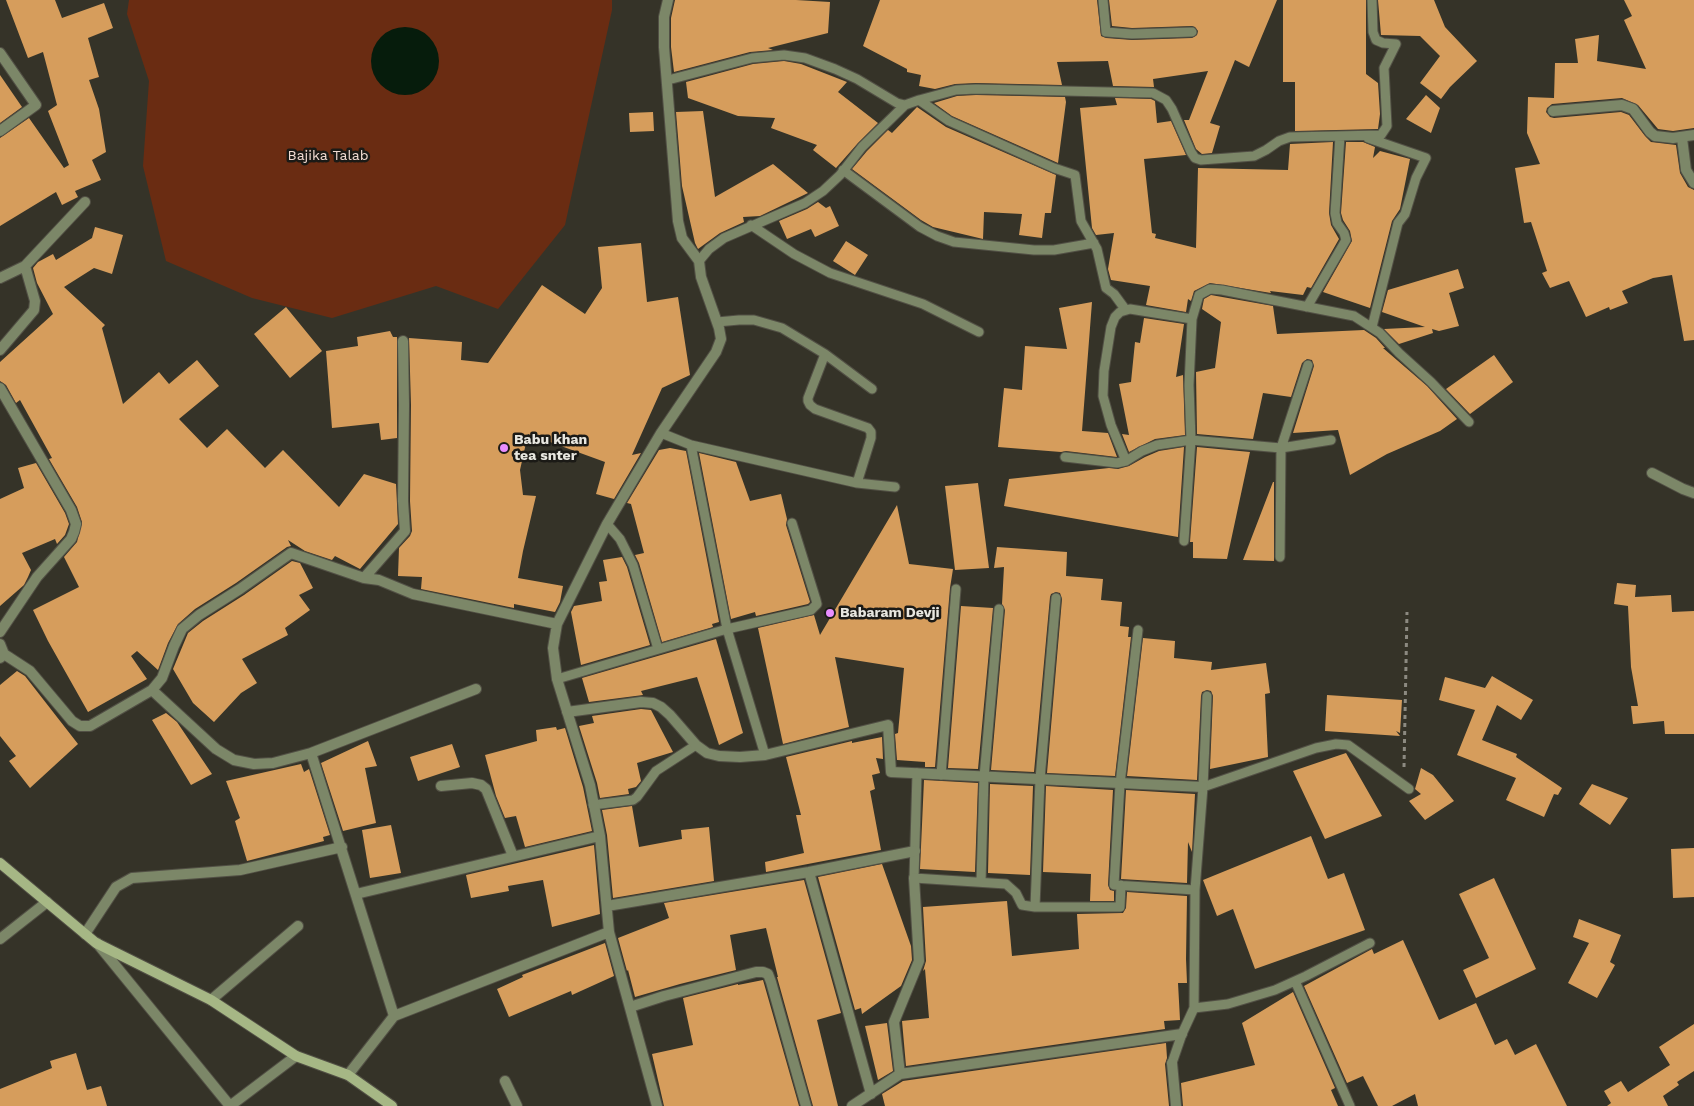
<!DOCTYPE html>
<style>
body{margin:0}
canvas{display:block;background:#353328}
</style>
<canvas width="1694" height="1106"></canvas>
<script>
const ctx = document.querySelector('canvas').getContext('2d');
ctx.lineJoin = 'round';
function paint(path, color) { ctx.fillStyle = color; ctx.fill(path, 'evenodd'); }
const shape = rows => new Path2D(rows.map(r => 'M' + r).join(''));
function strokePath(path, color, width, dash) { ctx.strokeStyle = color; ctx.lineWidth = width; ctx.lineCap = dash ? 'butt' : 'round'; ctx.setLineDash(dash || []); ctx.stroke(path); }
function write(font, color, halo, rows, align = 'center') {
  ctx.font = font + ' "Work Sans",sans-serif'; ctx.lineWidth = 5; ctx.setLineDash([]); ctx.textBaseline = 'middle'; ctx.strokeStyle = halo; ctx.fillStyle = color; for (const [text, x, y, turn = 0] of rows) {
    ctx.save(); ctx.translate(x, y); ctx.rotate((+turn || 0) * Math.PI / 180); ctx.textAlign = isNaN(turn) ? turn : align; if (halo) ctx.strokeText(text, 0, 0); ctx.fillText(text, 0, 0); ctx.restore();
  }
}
const green = shape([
 [129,0,612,0,612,10,565,225,498,309,436,286,332,318,252,298,166,261,143,166,149,81,127,14]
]);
const water = shape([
 '371 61a34 34 0 1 1 68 0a34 34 0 1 1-68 0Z'
]);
const building = shape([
 [6,0,55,0,62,18,104,3,113,28,88,38,99,77,89,80,99,109,106,152,92,160,101,180,75,191,78,197,62,205,56,192,0,226,0,138,29,118,64,168,69,165,48,111,57,105,43,52,28,58],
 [675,0,796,0,830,2,828,33,768,48,773,50,750,52,674,72,671,47,671,18],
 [880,0,1097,0,1101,36,1106,38,1132,40,1192,38,1197,35,1198,31,1195,27,1192,26,1132,28,1112,26,1109,0,1277,0,1249,67,1235,60,1210,123,1220,126,1212,153,1202,154,1196,149,1184,120,1189,120,1208,71,1153,79,1154,87,1113,86,1108,61,1057,62,1062,85,976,83,955,84,935,89,919,86,921,75,907,72,907,69,863,46],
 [1283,0,1366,0,1366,74,1378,83,1380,114,1378,129,1295,131,1295,82,1283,82],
 [1378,0,1434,0,1445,27,1477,61,1450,87,1441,99,1420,83,1440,56,1420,36,1381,35],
 [1624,0,1694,0,1694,128,1673,131,1658,129,1638,105,1622,98,1552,104,1547,108,1546,112,1550,117,1554,118,1621,112,1629,115,1645,136,1651,142,1676,145,1680,173,1688,187,1694,190,1694,340,1684,341,1672,275,1653,278,1622,291,1628,303,1610,310,1609,307,1586,317,1569,281,1550,288,1542,273,1547,271,1531,222,1524,223,1515,168,1540,164,1527,133,1528,97,1554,98,1555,63,1578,63,1575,39,1599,35,1597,61,1646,69,1624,20,1632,16],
 [784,61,801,64,847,82,838,92,878,123,858,143,836,168,813,150,817,145,771,128,775,118,738,116,688,98,686,82,753,64],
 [0,75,22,107,0,123],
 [976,95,1065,97,1066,102,1058,163,952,116,934,103,957,96],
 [1426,95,1440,108,1431,133,1406,119],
 [1115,98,1151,99,1155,101,1157,123,1171,121,1186,155,1144,159,1152,233,1156,234,1155,238,1196,248,1198,168,1288,170,1290,144,1333,142,1329,213,1331,225,1339,239,1311,288,1307,287,1303,295,1270,291,1271,293,1210,283,1194,291,1191,301,1188,299,1186,312,1146,305,1150,286,1111,280,1108,269,1114,233,1096,235,1092,228,1080,108,1117,105],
 [917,107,946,127,1056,175,1051,213,1045,213,1042,238,1019,235,1022,214,984,212,983,239,933,227,921,220,852,169,867,151,888,130,892,133],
 [703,111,715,197,773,164,808,193,760,216,743,217,744,222,720,233,698,249,695,243,682,186,676,112],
 [653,112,654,131,630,132,629,113],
 [1346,142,1363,142,1375,147,1373,158,1380,151,1410,159,1400,209,1392,221,1370,308,1323,292,1352,241,1350,231,1343,220,1341,213],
 [818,202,826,208,830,206,839,226,815,237,811,229,787,239,779,221,807,209],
 [95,227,123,235,112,274,94,268,64,287,105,325,102,328,123,404,159,372,169,384,197,360,219,386,179,419,207,448,227,429,265,468,283,450,339,507,364,474,396,484,398,524,360,569,335,556,332,560,305,551,288,540,291,546,287,547,236,583,195,609,178,624,168,643,158,670,137,651,131,656,147,679,88,712,48,641,33,610,79,587,64,557,77,542,82,522,77,507,49,459,52,458,20,400,16,403,6,385,0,381,0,362,53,314,37,283,33,268,38,262,53,254,56,260,92,238],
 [846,241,868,255,855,275,833,261],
 [641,243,647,302,678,297,690,375,662,388,632,455,641,453,614,499,596,494,605,462,528,434,520,470,523,495,536,496,523,551,518,578,563,586,560,602,555,612,514,604,514,608,421,589,422,577,398,576,399,548,410,536,412,531,410,501,411,405,409,338,462,342,461,360,488,363,542,285,585,314,602,288,598,247],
 [1458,269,1464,288,1449,293,1459,326,1439,331,1432,329,1433,333,1399,344,1384,329,1425,327,1382,312,1388,290],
 [1211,295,1273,306,1277,334,1364,330,1376,338,1385,348,1383,348,1427,386,1457,419,1440,431,1387,454,1350,475,1338,430,1293,433,1314,366,1312,360,1307,359,1302,363,1291,397,1263,393,1253,439,1197,434,1196,372,1215,368,1221,322,1202,309,1204,299],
 [1092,302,1082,431,1108,433,1117,457,1066,451,1061,452,998,447,1004,388,1022,390,1025,346,1067,349,1059,308],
 [286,307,322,351,290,378,254,334],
 [1144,318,1184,324,1176,377,1183,375,1185,435,1155,439,1129,452,1122,434,1129,435,1119,384,1131,382,1135,342,1140,343],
 [390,331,393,337,397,337,397,438,381,440,379,423,332,428,326,351,358,346,357,337],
 [1494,355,1513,382,1470,414,1446,389],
 [1184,447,1178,537,1004,506,1009,479,1109,468,1118,469,1129,466,1145,457,1159,451],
 [1197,447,1250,452,1227,559,1193,558,1193,542,1190,542],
 [670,448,686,451,719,622,712,624,713,627,662,642,639,563,635,555,644,553,631,504,627,503,659,450],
 [699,453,736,462,750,501,781,494,787,519,786,525,810,602,808,604,756,616,755,612,731,619],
 [36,463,65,513,69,524,65,535,57,544,55,539,22,553,31,570,28,577,24,585,0,606,0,499,24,488,18,468],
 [1273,482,1274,482,1274,561,1243,560],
 [978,483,989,568,955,570,945,486],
 [897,505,909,564,953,569,950,588,935,767,925,767,925,762,897,760,895,734,898,733,904,668,835,657,849,727,783,744,758,628,814,615,820,635],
 [997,547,1067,552,1066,576,1103,579,1101,600,1122,602,1120,626,1129,627,1128,637,1131,637,1115,776,1047,773,1062,599,1060,593,1056,592,1051,594,1050,597,1034,772,991,770,1005,610,1002,604,1004,567,994,568],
 [622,557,627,567,650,645,581,665,571,612,574,606,602,601,599,582,607,581,603,560],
 [292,561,300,563,313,588,299,595,310,610,285,628,288,635,242,659,257,683,241,693,214,722,193,703,173,669,188,633,203,621,244,595],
 [1617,583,1636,585,1635,597,1671,595,1672,612,1694,611,1694,734,1665,734,1664,721,1633,724,1631,706,1638,706,1631,667,1628,606,1614,604],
 [961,606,993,608,978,769,948,768],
 [1143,638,1175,641,1174,658,1212,662,1211,670,1266,663,1270,693,1265,694,1268,757,1210,769,1213,696,1211,691,1207,690,1202,692,1201,696,1197,780,1127,776],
 [716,639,743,733,719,745,697,677,641,691,643,695,589,702,582,678],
 [17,671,25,676,78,744,30,788,9,761,16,756,0,736,0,685],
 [1492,676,1533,700,1521,720,1497,705,1482,740,1517,754,1516,757,1562,788,1558,795,1554,794,1544,817,1506,800,1516,778,1457,755,1475,710,1439,700,1445,677,1485,688],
 [1327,695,1402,700,1400,733,1396,731,1400,736,1325,731],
 [641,709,651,710,673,752,637,763,641,781,636,787,628,789,629,794,600,798,597,783,579,726,594,723,592,716],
 [166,713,177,722,212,774,191,785,152,720],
 [556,727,557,730,565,728,583,787,592,831,525,847,516,816,505,818,496,796,485,755,537,741,536,730],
 [882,737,883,759,876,758,880,773,872,775,875,789,870,791,881,850,766,872,765,862,804,853,796,815,801,815,786,757,852,741,852,743],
 [368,741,377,766,365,768,376,823,343,831,321,763],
 [452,744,460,767,418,781,410,757],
 [1346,753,1382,816,1325,839,1293,771],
 [301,764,304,772,309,769,330,835,323,837,324,841,247,861,235,821,240,818,226,781],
 [1421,768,1433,775,1454,801,1425,820,1409,801,1421,794,1415,789],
 [924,780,978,783,975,872,920,869],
 [990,784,1033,786,1030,875,988,873],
 [1592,784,1628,798,1610,825,1579,804],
 [1046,786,1113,790,1108,885,1110,890,1114,891,1114,901,1090,901,1091,874,1043,872],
 [1126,790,1195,794,1192,852,1188,842,1187,883,1121,879],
 [632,806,639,847,682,839,681,830,709,827,714,881,613,898,607,835,602,810],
 [391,825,401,873,370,878,362,830],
 [1311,836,1328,879,1344,873,1365,930,1255,969,1233,909,1217,916,1203,880],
 [594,845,600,914,552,927,543,880,508,886,509,891,471,898,466,875],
 [1694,848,1694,897,1673,898,1671,849],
 [882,864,911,946,912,960,901,986,862,1014,861,1008,855,1010,818,877],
 [1494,878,1536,969,1476,998,1463,970,1489,958,1459,894],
 [804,880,841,1013,817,1020,838,1106,813,1106,777,977,778,977,766,928,730,935,736,970,680,984,635,997,628,970,627,971,618,938,669,918,664,903],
 [1127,892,1187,896,1186,959,1187,983,1178,983,1180,1020,1164,1021,1165,1029,906,1066,902,1021,929,1018,925,969,923,971,926,961,923,907,1007,901,1012,956,1079,949,1077,914,1123,913,1126,908],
 [1579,919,1621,935,1610,962,1615,965,1597,998,1568,983,1589,943,1573,937],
 [1403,940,1439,1020,1476,1003,1495,1045,1507,1039,1515,1055,1536,1044,1567,1106,1418,1106,1415,1094,1392,1106,1378,1106,1363,1076,1347,1083,1304,986,1372,949,1374,954],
 [605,943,614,976,572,995,571,991,509,1017,497,989,523,977,522,975],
 [763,980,799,1106,664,1106,652,1054,693,1045,683,998,738,984,738,985],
 [1293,992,1335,1088,1331,1090,1338,1106,1183,1106,1181,1083,1255,1065,1242,1023],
 [887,1023,893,1071,878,1080,865,1026],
 [1694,1024,1694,1071,1677,1082,1679,1085,1663,1096,1668,1106,1607,1106,1611,1103,1604,1091,1621,1081,1628,1092,1670,1065,1659,1047],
 [1166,1043,1167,1058,1165,1064,1169,1106,885,1106,882,1094,903,1081],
 [76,1053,87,1090,101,1086,107,1106,0,1106,0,1089,52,1068,50,1061]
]);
const path = shape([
 [1404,767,1407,612]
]);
const lane = shape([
 [1103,0,1106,32,1132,34,1192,32],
 [668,80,752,58,784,55,805,58,835,69,857,79,897,103,905,105,862,147,840,175,823,191,805,203,724,238,709,249,699,261],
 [919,100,949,121,1054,168,1075,175,1081,221,1097,249,1106,288,1114,294,1125,309],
 [905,105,919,100,956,90,976,89,1153,93,1166,100,1172,109,1191,152,1195,158,1201,160,1254,156,1266,150,1279,141,1290,137,1381,135,1387,126,1384,68,1396,44,1383,43,1376,40,1373,32,1372,0],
 [1368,138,1426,158,1416,178,1405,214,1398,223,1372,327],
 [843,170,920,227,937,236,954,242,1034,250,1054,250,1094,243],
 [751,225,794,254,830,273,923,304,979,332],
 [1307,307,1346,240,1344,233,1337,223,1335,213,1340,136],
 [717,322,739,320,754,320,782,328,825,354,872,389],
 [825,354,808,398,808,401,810,405,815,409,868,428,871,432,871,438,857,483],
 [661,433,691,445,857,483,895,487],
 [691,445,727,629,765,755],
 [1065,457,1117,463,1126,461,1142,451,1157,445,1191,440,1281,448,1331,440],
 [1126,461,1111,425,1103,396,1104,371,1111,327,1115,317,1120,312,1130,309,1192,319],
 [607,524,620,539,633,565,658,649],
 [1184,541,1191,440,1189,385,1192,319,1199,295,1210,289,1222,290,1354,316,1380,333,1399,353,1431,382,1469,422],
 [1280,557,1281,448,1308,365],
 [1138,630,1120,784,1114,885,1195,890],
 [557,679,727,629,811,610,817,604,816,600,792,523],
 [917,773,914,878,1006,884,1016,893,1022,905,1035,907,1120,907,1121,885],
 [941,775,956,589],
 [1203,787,1316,748,1336,744,1348,745,1409,789],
 [593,805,633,800,637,797,656,771,696,745],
 [981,882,984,777,999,609],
 [1035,907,1040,779,1056,598],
 [1295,981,1350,1106],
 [1194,1008,1228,1004,1275,990,1306,976,1370,943],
 [1172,1063,1182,1034,1194,1008,1195,890,1203,787,1207,696]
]);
const street = shape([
 [0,53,36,105,0,131],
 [1553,111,1622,105,1633,109,1650,132,1655,136,1673,138,1694,135],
 [1682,138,1686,170,1694,183],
 [0,278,25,266],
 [0,350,34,310,35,301,25,266,85,202],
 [0,388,71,510,76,524,74,532,71,539,37,577,0,632],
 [1652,473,1683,489,1694,493],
 [364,578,405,531,403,501,404,405,403,341],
 [557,624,607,524,661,433,716,352,721,339,719,328,701,277,699,261,682,238,678,221,664,47,664,17,668,0],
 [0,644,4,654],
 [0,658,4,654,30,671,72,721,80,726,90,726,152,690,162,678,174,646,182,629,199,615,240,589,291,553,364,578,379,580,413,594,557,624,553,648,557,679,590,785,600,836,609,932,657,1106],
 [152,690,216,749,234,760,254,764,273,763,311,753,476,689],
 [567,712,641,702,653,703,661,707,670,715,696,745,707,753,719,756,740,757,765,755,888,725,891,772,1203,787],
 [311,753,394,1016],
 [441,786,472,783,481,785,486,789,513,856],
 [809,872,871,1094],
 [914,878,919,961,894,1022,900,1074,1182,1034],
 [356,894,600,836],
 [607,906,809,872,915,851],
 [85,934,116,887,132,878,240,870,342,847],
 [0,939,47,902],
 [97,943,230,1106,296,1056],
 [211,1000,298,926],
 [630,1007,664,996,756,972,763,972,768,974,771,982,806,1106],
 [1172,1063,1176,1106],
 [348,1075,394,1016,609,932],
 [505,1081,517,1106],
 [852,1106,900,1074]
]);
const secondary = shape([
 [0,863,96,943,211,1000,296,1056,348,1075,392,1106]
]);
const markers = [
 [504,448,5,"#e98efe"],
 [830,613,5,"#e98efe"]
];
const parkNames = [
 ["Bajika Talab",328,156]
];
const poiNames = [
 ["Babu khan",514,440],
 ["tea snter",514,456],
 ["Babaram Devji",840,613]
];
paint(green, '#6a2c12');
paint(water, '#061c0c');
paint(building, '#d69d5c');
strokePath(lane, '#525045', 11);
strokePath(street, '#525045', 12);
strokePath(secondary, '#525045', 12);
strokePath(path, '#8c8a81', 3, [4, 4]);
strokePath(lane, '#7c8768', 9);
strokePath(street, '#7c8768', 10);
strokePath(secondary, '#a6b785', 10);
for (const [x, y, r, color] of markers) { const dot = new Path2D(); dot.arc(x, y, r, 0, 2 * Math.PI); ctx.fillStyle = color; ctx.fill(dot); strokePath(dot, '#1b1a16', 2); }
write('14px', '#f1dbd2', '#1b1a16', parkNames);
write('bold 14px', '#e8e7e0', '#1b1a16', poiNames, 'left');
</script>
